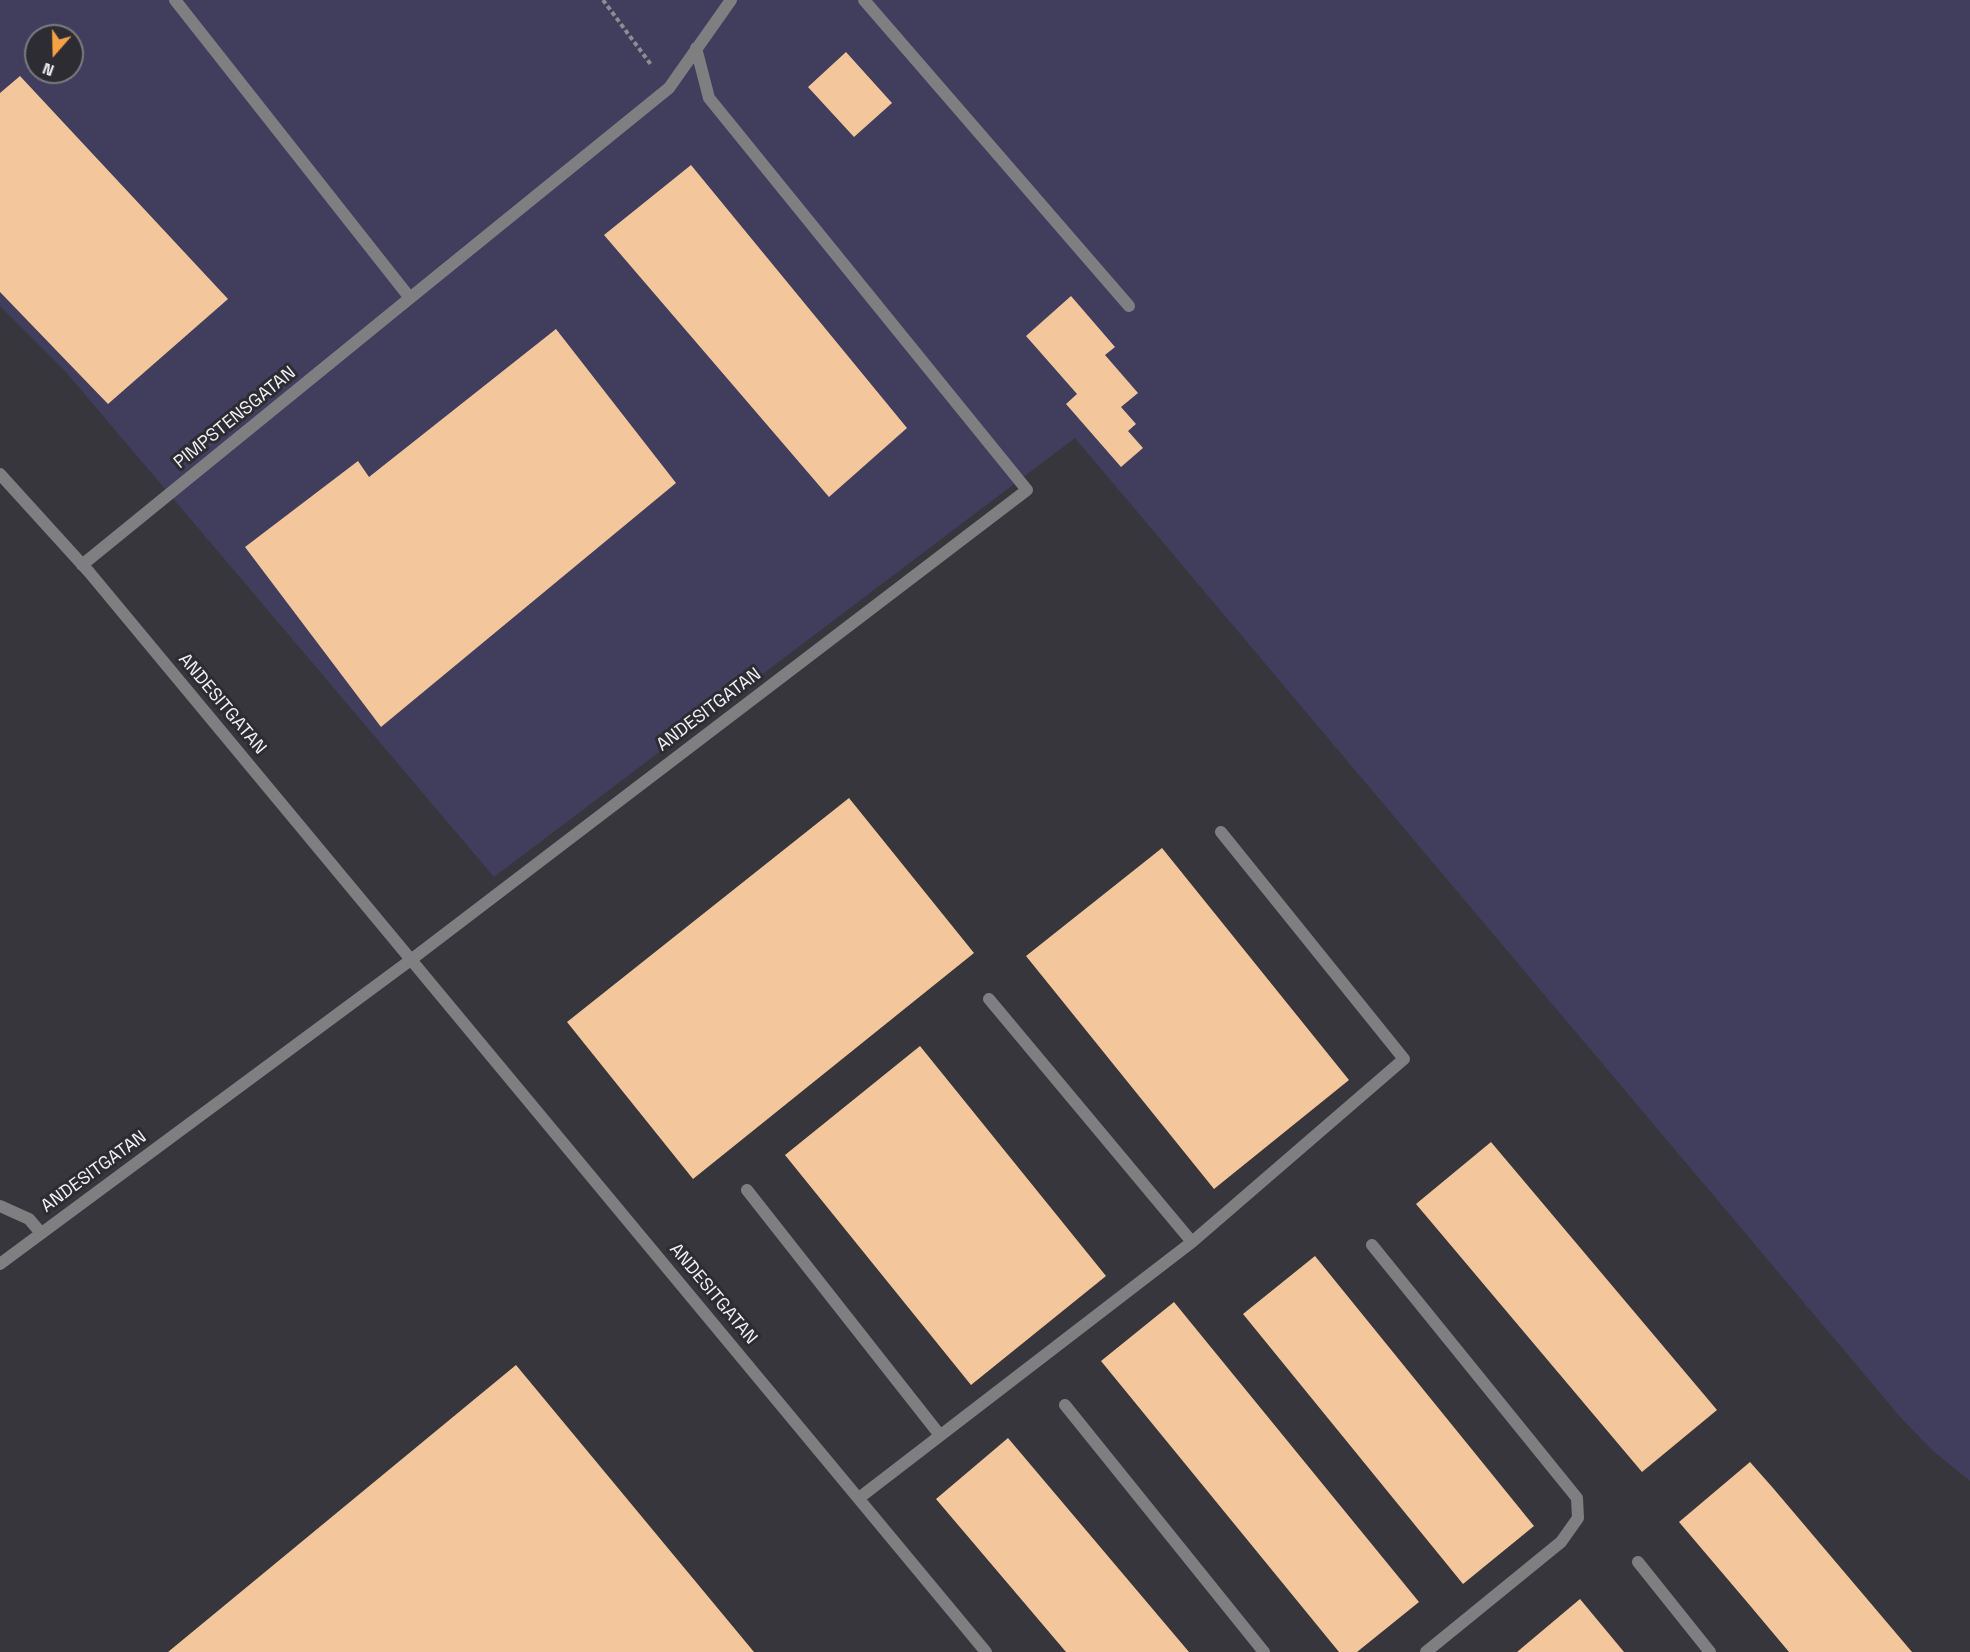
<!DOCTYPE html>
<style>
body{margin:0}
#map{position:relative;width:1970px;height:1652px;overflow:hidden;background:#37363c;font-family:"Space Grotesk",sans-serif}
canvas{display:block}
.north{position:absolute;left:24px;top:24px;width:60px;height:60px;box-sizing:border-box;background:#2d2c32;border:2px solid #7b7b80;border-radius:50%;rotate:200deg;font-size:16px;font-weight:700;line-height:24px;text-align:center;color:#f1f1f4}
.north::after{content:'';display:block;margin:auto;width:21px;height:27px;background:#f5a246;clip-path:polygon(50% 0,100% 100%,50% 72%,0 100%)}
</style>
<div id="map">
<canvas width="1970" height="1652"></canvas>
<div class="north">N</div>
</div>
<script>
const ctx = document.querySelector('canvas').getContext('2d');
ctx.lineJoin = 'round';
function paint(path, color) { ctx.fillStyle = color; ctx.fill(path, 'evenodd'); }
const shape = rows => new Path2D(rows.map(r => 'M' + r).join(''));
function strokePath(path, color, width, dash) { ctx.strokeStyle = color; ctx.lineWidth = width; ctx.lineCap = dash ? 'butt' : 'round'; ctx.setLineDash(dash || []); ctx.stroke(path); }
function write(font, color, halo, rows, align = 'center') {
  ctx.font = font + ' "Space Grotesk",sans-serif'; ctx.lineWidth = 6; ctx.setLineDash([]); ctx.textBaseline = 'middle'; ctx.strokeStyle = halo; ctx.fillStyle = color; for (const [text, x, y, turn = 0] of rows) {
    ctx.save(); ctx.translate(x, y); ctx.rotate((+turn || 0) * Math.PI / 180); ctx.textAlign = isNaN(turn) ? turn : align; if (halo) ctx.strokeText(text, 0, 0); ctx.fillText(text, 0, 0); ctx.restore();
  }
}
const green = shape([
 [0,0,1970,0,1970,1481,1933,1451,1902,1419,1075,438,494,877,65,371,0,306],
 [36,36,72,36,72,72,36,72]
]);
const building = shape([
 [846,52,892,103,854,137,808,87],
 [20,76,228,299,108,404,0,292,0,93],
 [691,165,907,428,829,497,604,235],
 [1071,296,1115,347,1105,355,1138,393,1121,407,1136,424,1128,431,1143,448,1121,467,1066,404,1077,394,1026,336],
 [556,329,676,483,381,727,245,547,358,461,369,477],
 [849,798,974,953,693,1179,567,1022],
 [1162,848,1349,1080,1214,1189,1026,956],
 [920,1046,1106,1276,971,1385,785,1155],
 [1491,1142,1717,1410,1642,1472,1416,1204],
 [1315,1256,1534,1526,1463,1584,1243,1314],
 [1174,1302,1419,1602,1357,1652,1339,1652,1101,1361],
 [516,1365,754,1652,168,1652],
 [1008,1438,1189,1652,1066,1652,936,1499],
 [1750,1462,1773,1488,1912,1652,1789,1652,1747,1602,1679,1522],
 [1580,1599,1624,1652,1517,1652]
]);
const path = shape([
 [603,0,652,66]
]);
const service = shape([
 [989,999,1192,1242],
 [747,1190,939,1434],
 [0,1206,29,1219,41,1233],
 [1372,1245,1577,1498,1578,1518,1561,1542,1426,1652],
 [1065,1405,1264,1652],
 [859,1498,1192,1242,1404,1059,1221,832],
 [1638,1562,1710,1652]
]);
const minor = shape([
 [175,0,410,298,669,88,731,0],
 [864,0,1129,306],
 [0,474,89,572,986,1652],
 [82,565,410,298],
 [0,1264,412,959,1027,490,709,98,696,48]
]);
const streetNames = [
 ["PIMPSTENSGATAN",235,418,-39],
 ["ANDESITGATAN",222,704,50],
 ["ANDESITGATAN",709,710,-37],
 ["ANDESITGATAN",94,1172,-36],
 ["ANDESITGATAN",713,1294,50]
];
paint(green, '#413d5d');
paint(building, '#f3c69b');
strokePath(path, '#8c8c91', 4, [4.5, 3]);
strokePath(service, '#7f7f82', 12);
strokePath(minor, '#7f7f82', 12);
write('18px', '#f1f1f4', '#2d2c32', streetNames);
</script>
